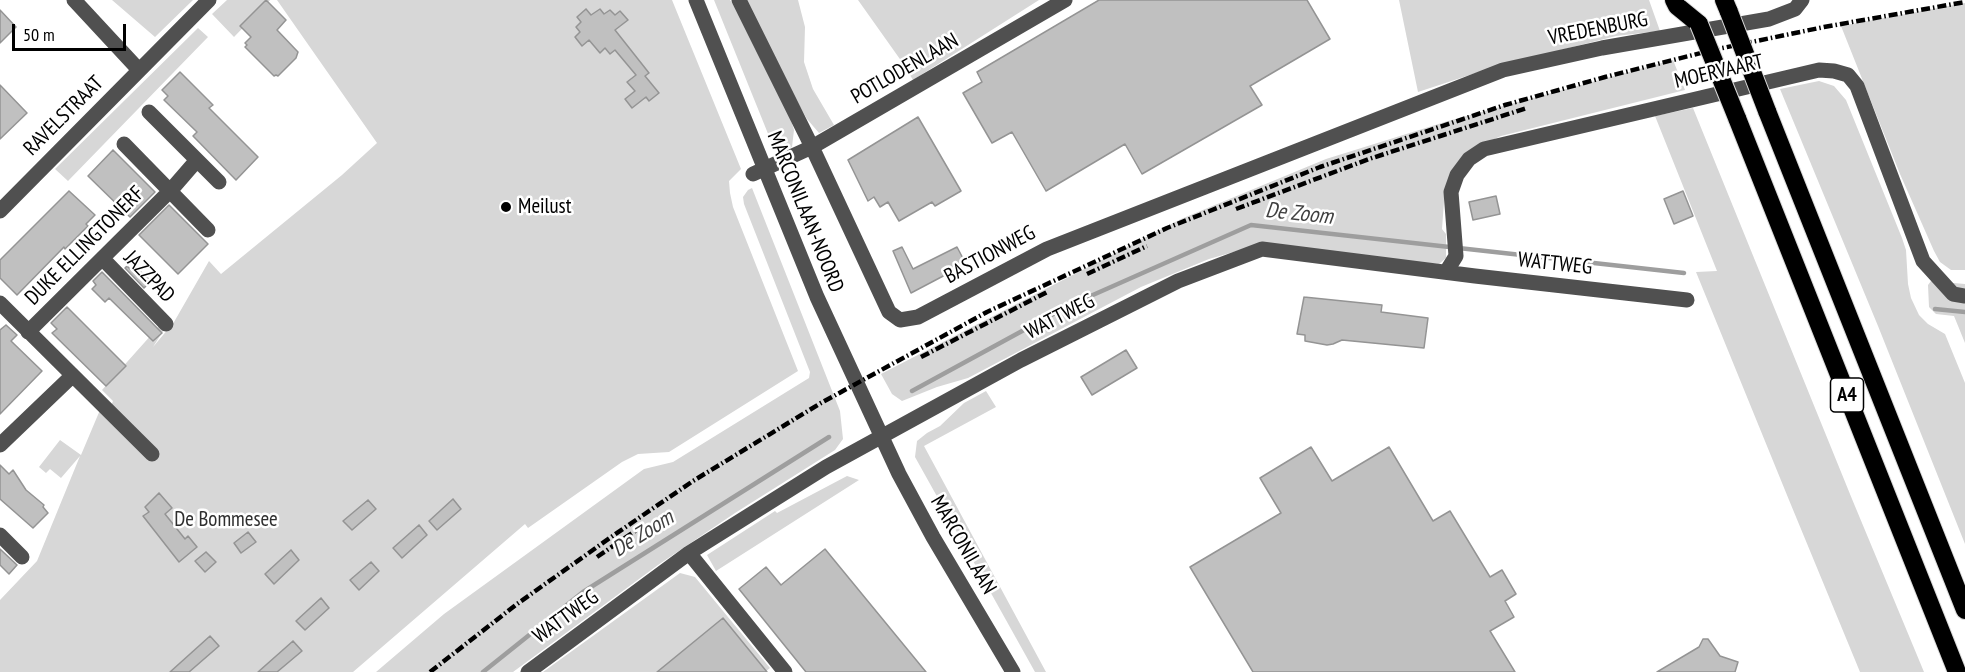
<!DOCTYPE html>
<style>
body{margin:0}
#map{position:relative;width:1965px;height:672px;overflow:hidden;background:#fff;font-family:"PT Sans Narrow",sans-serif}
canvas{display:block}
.scale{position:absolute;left:12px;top:24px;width:114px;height:27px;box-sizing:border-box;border:3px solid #000;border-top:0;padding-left:8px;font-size:18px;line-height:21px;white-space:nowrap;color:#000;-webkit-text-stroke:4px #fff;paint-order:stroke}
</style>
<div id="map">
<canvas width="1965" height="672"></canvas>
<div class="scale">50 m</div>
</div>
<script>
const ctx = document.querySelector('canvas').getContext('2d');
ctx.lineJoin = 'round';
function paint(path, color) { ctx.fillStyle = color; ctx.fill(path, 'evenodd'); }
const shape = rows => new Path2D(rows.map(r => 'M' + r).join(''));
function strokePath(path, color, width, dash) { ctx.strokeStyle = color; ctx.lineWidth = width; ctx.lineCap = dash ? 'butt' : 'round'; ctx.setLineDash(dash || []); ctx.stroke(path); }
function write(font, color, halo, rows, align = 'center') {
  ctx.font = font + ' "PT Sans Narrow",sans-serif'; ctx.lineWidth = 5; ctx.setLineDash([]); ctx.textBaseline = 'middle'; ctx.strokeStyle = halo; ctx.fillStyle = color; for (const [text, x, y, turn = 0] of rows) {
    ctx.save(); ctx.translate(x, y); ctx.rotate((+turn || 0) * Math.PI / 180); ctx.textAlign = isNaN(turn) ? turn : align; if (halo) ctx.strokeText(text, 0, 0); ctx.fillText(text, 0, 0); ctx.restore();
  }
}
const green = shape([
 [112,0,193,0,155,37],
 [227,0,270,0,234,37,212,14],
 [277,0,672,0,741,169,729,181,730,193,733,207,798,371,669,452,638,454,622,462,528,528,525,524,353,672,0,672,0,600,37,561,80,456,61,478,50,469,46,473,39,467,60,440,81,455,100,410,107,416,113,401,102,390,161,324,165,328,153,347,174,322,209,261,221,274,342,175,377,143],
 [714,0,730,0,737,10,790,117,794,130,792,147,784,151,775,151],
 [746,0,798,0,805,27,804,62,813,89,834,125,819,133,807,119,782,75],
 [858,0,1039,0,913,80,902,62],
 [1399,0,1649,0,1660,31,1616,36,1494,67,1418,92],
 [1965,3,1965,270,1951,270,1940,262,1934,251,1900,174,1841,26],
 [198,28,208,37,68,181,55,169],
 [1673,60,1685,90,1501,136,1477,147,1445,188,1442,229,1446,234,1446,258,1439,264,1244,249,1209,259,1141,287,968,378,937,387,902,401,892,394,881,374,1181,219,1326,159,1448,121],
 [1819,81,1834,86,1846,100,1902,238,1906,250,1908,284,1911,298,1919,315,1928,324,1945,334,1965,383,1965,544,1878,326,1780,89],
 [1693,108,1852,499,1924,672,1860,672,1789,500,1696,272,1717,271,1655,116],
 [752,188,840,411,843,439,835,450,735,513,658,565,513,672,376,672,444,614,644,469,673,462,809,378,810,372,744,204,743,197,748,190],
 [1931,281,1965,284,1965,343,1954,316,1936,314,1929,307,1928,285],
 [986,391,996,407,924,446,1046,672,1035,672,915,457,917,441,927,433,940,426,964,403],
 [847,476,859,480,716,571,707,555,775,511,777,513],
 [680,573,695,577,770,668,765,672,723,618,657,672,543,672]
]);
const stream = shape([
 [1935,309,1965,312],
 [912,391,1068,306,1251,225,1684,273],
 [483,672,583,592,829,437]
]);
const building = shape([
 [266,0,286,20,277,30,298,52,296,58,278,76,276,75,274,76,245,47,247,45,245,43,251,37,240,26,266,0],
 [1099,0,1307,0,1330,39,1250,86,1262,105,1142,174,1125,144,1046,191,1012,132,992,143,963,93,982,82,977,72,1099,0],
 [586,9,591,15,600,9,604,14,610,10,615,15,620,11,628,20,615,30,649,73,645,76,659,93,649,101,646,97,632,108,625,99,635,91,627,82,636,75,615,50,610,54,605,48,600,53,589,40,582,46,575,37,580,32,576,27,581,22,577,17,586,9],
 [0,10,16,27,0,43,0,10],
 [180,72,213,105,209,108,258,157,236,180,193,136,197,132,164,100,168,96,162,90,180,72],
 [0,85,27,113,0,139,0,85],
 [918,117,961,191,935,206,932,202,899,221,888,202,880,207,874,197,868,201,848,160,918,117],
 [113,150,155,192,130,217,88,176,113,150],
 [69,191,95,215,86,224,88,226,65,249,64,247,17,295,0,278,0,260,69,191],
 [1683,191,1693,216,1674,224,1664,199,1683,191],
 [1496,196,1500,214,1473,220,1469,202,1496,196],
 [169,205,208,244,178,274,139,235,169,205],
 [902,247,913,269,957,247,966,264,911,293,893,251,902,247],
 [127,266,137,276,141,272,151,281,144,288,125,268,127,266],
 [102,272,162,333,153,341,109,298,105,302,92,289,96,285,93,281,102,272],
 [1304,297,1382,305,1381,312,1428,318,1424,348,1342,340,1333,344,1327,345,1305,341,1305,335,1297,334,1304,297],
 [67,307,126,366,106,386,52,333,57,329,51,323,67,307],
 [6,325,17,335,11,341,42,371,0,414,0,330,6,325],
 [1126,350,1137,368,1092,395,1081,377,1126,350],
 [1311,447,1332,481,1389,447,1433,521,1450,511,1490,577,1502,570,1516,594,1505,601,1514,617,1490,631,1515,672,1253,672,1190,567,1281,513,1260,478,1311,447],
 [0,465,9,474,13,470,26,490,44,505,43,507,48,513,33,528,0,499,0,465],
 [159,493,172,508,165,514,185,539,188,536,197,547,179,562,143,516,149,512,145,507,159,493],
 [453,499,461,509,437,530,429,521,453,499],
 [368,500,376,509,352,530,343,521,368,500],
 [419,525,427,535,402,558,393,548,419,525],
 [248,532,256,542,241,553,234,543,248,532],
 [0,549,17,565,9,574,0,565,0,549],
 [825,549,926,672,806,672,739,589,766,567,781,585,825,549],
 [291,550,299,560,274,584,265,574,291,550],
 [206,552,216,562,205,572,195,561,206,552],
 [371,562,379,571,359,590,350,580,371,562],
 [321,598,329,608,305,630,296,621,321,598],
 [723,618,767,672,657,672,723,618],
 [210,636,219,646,189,672,170,672,210,636],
 [1703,639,1708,639,1720,656,1738,662,1735,672,1657,672,1699,647,1703,639],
 [293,641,302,651,277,672,258,672,293,641]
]);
const minor = shape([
 [74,0,139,70],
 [696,0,817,297,899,474,933,537,1013,672],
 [739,0,812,147,889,312,900,320,918,317,1047,249,1503,70,1602,48,1769,19,1795,9,1802,0],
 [124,144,208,230],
 [197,160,219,182],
 [753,174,812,147,1065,0],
 [0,211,209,0],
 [103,259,166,324],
 [1446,272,1456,256,1451,192,1457,175,1469,159,1484,149,1819,70,1834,71,1848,75,1857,86,1923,261,1953,294,1965,296],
 [0,303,152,454],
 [28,332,171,190,197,160,149,112],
 [0,445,72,376],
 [0,535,22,557],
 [689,553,785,672],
 [528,672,689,553,826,467,1021,360,1178,281,1262,249,1475,276,1687,300]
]);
const highway = shape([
 [1674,0,1677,6,1699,24],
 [1724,0,1729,12],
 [1767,111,1965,610],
 [1737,118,1957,672]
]);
const rail = shape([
 [1236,209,1369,159,1527,108],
 [1087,274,1147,246],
 [921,357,1049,291],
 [597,557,644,525],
 [430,672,517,604,614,535,693,481,821,403,987,312,1167,228,1320,167,1505,105,1605,77,1713,50,1824,27,1965,2]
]);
const highwayBridge = shape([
 [1729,12,1767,111],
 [1699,24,1737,118]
]);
const markers = [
 [506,207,6,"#000"]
];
const shields = [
 [1847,395,33]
];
const shieldNames = [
 ["A4",1847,395]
];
const streetNames = [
 ["VREDENBURG",1598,29,-11],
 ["POTLODENLAAN",905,69,-30],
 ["MOERVAART",1719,72,-13],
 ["RAVELSTRAAT",64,116,-45],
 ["MARCONILAAN-NOORD",805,212,68],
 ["DUKE ELLINGTONERF",85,246,-45],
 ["BASTIONWEG",990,255,-28],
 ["WATTWEG",1555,264,6],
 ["JAZZPAD",149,277,46],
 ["WATTWEG",1060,317,-27],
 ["MARCONILAAN",963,545,60],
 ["WATTWEG",566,617,-36]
];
const poiNames = [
 ["Meilust",518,207]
];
const parkNames = [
 ["De Bommesee",226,520]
];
const waterNames = [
 ["De Zoom",1299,214,6],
 ["De Zoom",643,534,-32]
];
paint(green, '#d7d7d7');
strokePath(stream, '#9e9e9e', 4.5);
paint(building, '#c0c0c0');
strokePath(building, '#949494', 1.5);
strokePath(highway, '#dbdbdb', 20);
strokePath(minor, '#505050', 15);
strokePath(highway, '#000', 18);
strokePath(rail, '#000', 4.5, [9, 3, 1.5, 3]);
strokePath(highwayBridge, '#dbdbdb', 20, []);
strokePath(highwayBridge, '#000', 18);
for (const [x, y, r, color] of markers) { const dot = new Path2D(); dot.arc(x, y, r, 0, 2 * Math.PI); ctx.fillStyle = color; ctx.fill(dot); strokePath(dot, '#fff', 2); }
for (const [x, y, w] of shields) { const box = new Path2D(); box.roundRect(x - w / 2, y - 17, w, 34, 4.5); ctx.fillStyle = '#fff'; ctx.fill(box); strokePath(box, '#000', 1.5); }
write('bold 20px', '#000', null, shieldNames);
write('21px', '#000', '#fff', streetNames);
write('21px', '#000', '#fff', poiNames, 'left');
write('21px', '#2e2e2e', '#fff', parkNames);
write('italic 22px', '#3f3f3f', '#fff', waterNames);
</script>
